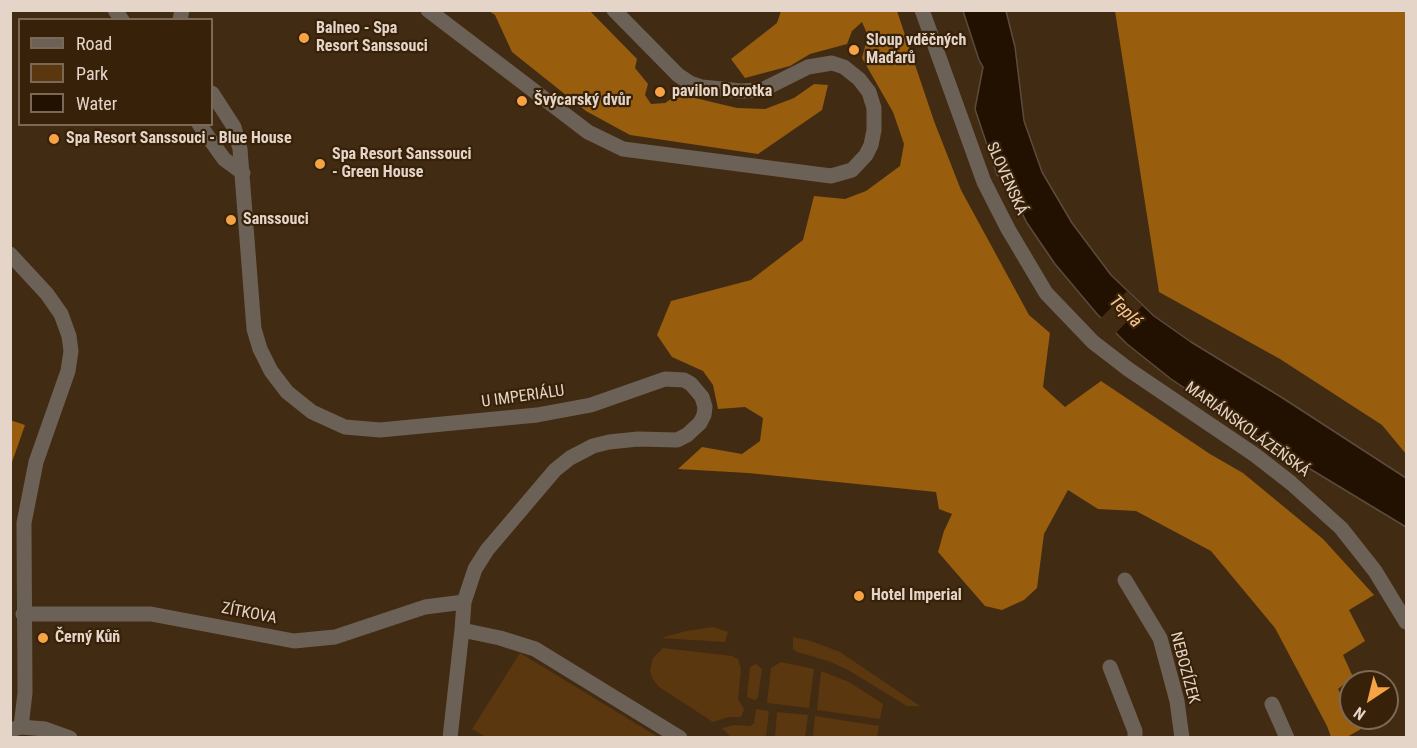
<!DOCTYPE html>
<meta charset="utf-8">
<style>
body{margin:0}
#map{position:relative;width:1417px;height:748px;overflow:hidden;background:#422b13;font-family:"Roboto Condensed",sans-serif}
canvas{display:block}
.frame{position:absolute;inset:0;border:12px solid #e4d5c8;pointer-events:none}
.legend{position:absolute;left:18px;top:18px;width:195px;height:108px;box-sizing:border-box;background:#372109;border:2px solid #7c6955;margin:0;padding:8px 10px;list-style:none;font-size:18px;color:#e4d5c8}
.legend li{display:flex;align-items:center;gap:12px;height:30px}
.legend b{width:30px;border:2px solid #7c6955}
.north{position:absolute;left:1339px;top:670px;width:60px;height:60px;box-sizing:border-box;background:#372109;border:2px solid #7c6955;border-radius:50%;rotate:215deg;font-size:16px;font-weight:700;line-height:24px;text-align:center;color:#e4d5c8}
.north::after{content:'';display:block;margin:auto;width:21px;height:27px;background:#f5a345;clip-path:polygon(50% 0,100% 100%,50% 72%,0 100%)}
</style>
<div id="map">
<canvas width="1417" height="748"></canvas>
<div class="frame"></div>
<ul class="legend">
<li><b style="height:8px;background:#6c6156"></b>Road</li>
<li><b style="height:16px;background:#5a370e"></b>Park</li>
<li><b style="height:16px;background:#221000"></b>Water</li>
</ul>
<div class="north">N</div>
</div>
<script>
const ctx = document.querySelector('canvas').getContext('2d');
ctx.lineJoin = 'round';
function paint(path, color) { ctx.fillStyle = color; ctx.fill(path, 'evenodd'); }
const shape = rows => new Path2D(rows.map(r => 'M' + r).join(''));
function strokePath(path, color, width, dash) { ctx.strokeStyle = color; ctx.lineWidth = width; ctx.lineCap = dash ? 'butt' : 'round'; ctx.setLineDash(dash || []); ctx.stroke(path); }
function write(font, color, halo, rows, align = 'center') {
  ctx.font = font + ' "Roboto Condensed",sans-serif'; ctx.lineWidth = 4.5; ctx.setLineDash([]); ctx.textBaseline = 'middle'; ctx.strokeStyle = halo; ctx.fillStyle = color; for (const [text, x, y, turn = 0] of rows) {
    ctx.save(); ctx.translate(x, y); ctx.rotate((+turn || 0) * Math.PI / 180); ctx.textAlign = isNaN(turn) ? turn : align; if (halo) ctx.strokeText(text, 0, 0); ctx.fillText(text, 0, 0); ctx.restore();
  }
}
const green = shape([
 [713,627,728,632,725,642,661,638,686,631],
 [793,637,811,641,840,652,920,706,907,706,848,670,828,661,797,652,793,649],
 [663,648,732,656,738,659,741,669,738,699,744,709,741,717,729,717,713,722,659,687,652,678,650,670,653,658],
 [520,653,558,676,658,737,486,737,472,729],
 [781,662,814,669,809,708,767,703,771,668],
 [756,664,762,669,758,697,755,700,747,697,750,667],
 [821,671,849,682,883,704,880,719,817,710],
 [756,709,769,711,766,737,731,737,722,728,734,725,750,726,754,723],
 [777,712,808,715,805,737,775,737],
 [815,716,879,726,877,737,813,737]
]);
const forest = shape([
 [489,11,590,11,637,59,635,68,648,84,645,95,651,104,665,103,680,93,691,97,737,108,765,109,794,98,814,84,828,85,822,110,758,154,630,135,586,111,512,52,495,15],
 [781,11,897,11,934,121,961,190,1029,315,1050,333,1043,387,1065,407,1101,381,1210,454,1243,473,1323,539,1374,595,1349,610,1365,641,1343,655,1353,677,1338,689,1351,712,1351,718,1355,718,1361,729,1347,737,1331,737,1327,726,1275,628,1211,551,1136,511,1098,509,1068,490,1044,534,1037,588,1024,600,1002,610,985,606,938,552,944,531,952,514,939,509,936,492,748,473,678,469,702,447,742,454,760,441,763,418,745,407,718,409,713,385,703,371,672,357,657,335,671,301,751,280,803,240,814,196,845,199,866,191,900,166,904,144,893,112,862,58,868,36,862,22,852,31,847,44,810,54,790,66,745,78,731,59,777,23],
 [1115,11,1406,11,1406,454,1382,425,1280,359,1159,292],
 [10,420,25,425,11,465,10,465]
]);
const water = shape([
 [963,11,1006,11,1015,47,1024,121,1042,172,1072,223,1111,275,1154,316,1191,342,1281,397,1406,478,1406,527,1264,441,1171,379,1127,344,1097,314,1055,264,1027,223,1005,179,997,175,975,109,983,67,979,60,963,11]
]);
const pier = shape([
 [1127,291,1142,306,1114,335,1099,320]
]);
const minor = shape([
 [115,10,122,20],
 [428,10,588,132,623,149,831,176,852,170,866,155,871,145,874,130,874,108,869,92,859,79,844,67,832,63,808,67,762,90,741,91,702,87,690,83,678,75,614,10],
 [922,10,984,182,1008,229,1046,293,1093,342,1128,369,1255,455,1291,483,1341,528,1375,571,1406,622],
 [180,20,182,10],
 [212,93,234,127,240,149,254,329,260,349,271,371,287,392,312,412,345,427,380,430,537,415,591,405,665,379,684,380,691,384,702,397,705,407,704,415,700,423,687,435,677,440,638,439,609,442,593,446,570,458,555,470,487,550,475,569,464,602,462,630,450,738],
 [199,124,224,159,243,173],
 [10,254,47,294,61,314,69,336,71,351,68,371,36,462,24,523,25,693,21,727],
 [1125,580,1160,638,1177,701,1182,738],
 [23,614,151,614,294,641,335,637,425,607,464,602],
 [462,630,500,638,535,649,680,738],
 [1110,667,1135,731,1135,738],
 [1272,704,1287,738],
 [10,730,21,727,45,729,70,738]
]);
const markers = [
 [304,38,6,"#f5a345"],
 [854,50,6,"#f5a345"],
 [660,92,6,"#f5a345"],
 [522,101,6,"#f5a345"],
 [54,139,6,"#f5a345"],
 [320,164,6,"#f5a345"],
 [231,220,6,"#f5a345"],
 [859,596,6,"#f5a345"],
 [43,638,6,"#f5a345"]
];
const poiNames = [
 ["Balneo - Spa",316,29],
 ["Resort Sanssouci",316,47],
 ["Sloup vděčných",866,41],
 ["Maďarů",866,59],
 ["pavilon Dorotka",672,92],
 ["Švýcarský dvůr",534,101],
 ["Spa Resort Sanssouci - Blue House",66,139],
 ["Spa Resort Sanssouci",332,155],
 ["- Green House",332,173],
 ["Sanssouci",243,220],
 ["Hotel Imperial",871,596],
 ["Černý Kůň",55,638]
];
const streetNames = [
 ["SLOVENSKÁ",1006,179,66],
 ["U IMPERIÁLU",523,397,-8],
 ["MARIÁNSKOLÁZEŇSKÁ",1247,430,36],
 ["ZÍTKOVA",249,614,11],
 ["NEBOZÍZEK",1184,668,75]
];
const waterNames = [
 ["Teplá",1125,312,45]
];
paint(green, '#5a370e');
paint(forest, '#985d0d');
paint(water, '#221000');
strokePath(water, '#5c4b3c', 1.5);
paint(pier, '#422b13');
strokePath(minor, '#6c6156', 15);
for (const [x, y, r, color] of markers) { const dot = new Path2D(); dot.arc(x, y, r, 0, 2 * Math.PI); ctx.fillStyle = color; ctx.fill(dot); strokePath(dot, '#372109', 2); }
write('bold 16px', '#e4d5c8', '#372109', poiNames, 'left');
write('16px', '#e4d5c8', '#372109', streetNames);
write('italic 18px', '#f8c694', '#372109', waterNames);
</script>
